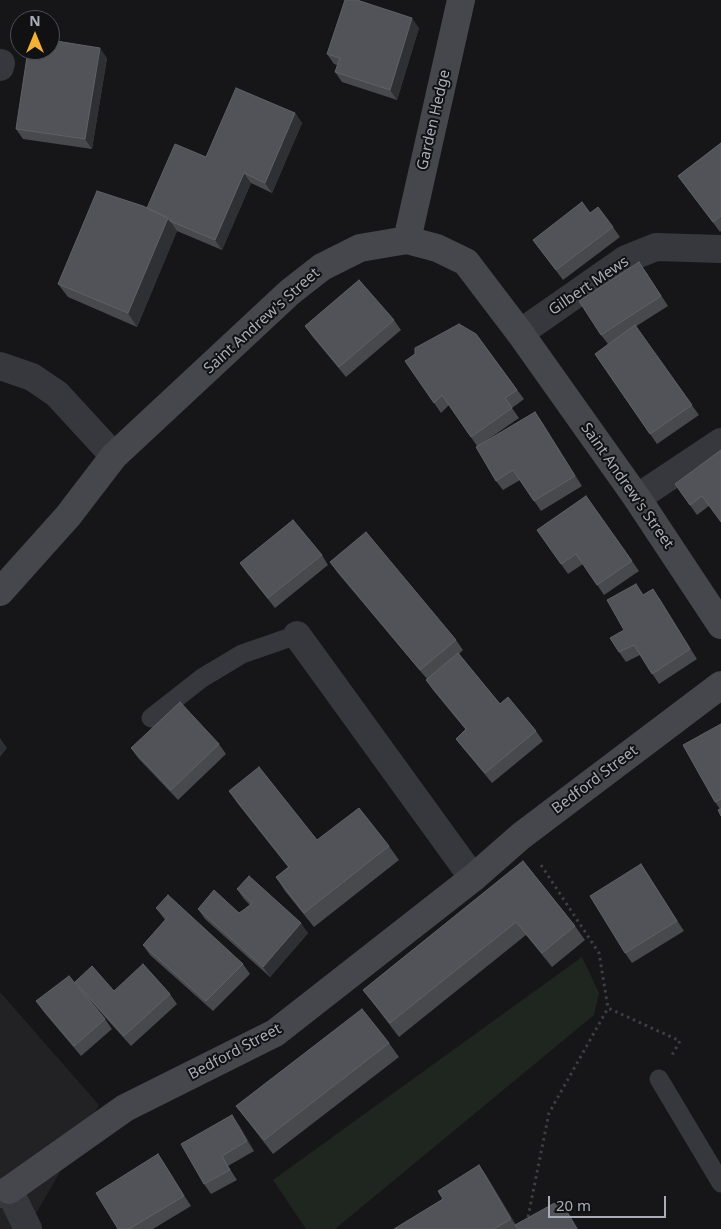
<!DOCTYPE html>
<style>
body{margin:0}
#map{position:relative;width:721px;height:1229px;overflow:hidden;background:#161618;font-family:"Noto Sans",sans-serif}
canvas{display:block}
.north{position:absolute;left:10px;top:10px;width:50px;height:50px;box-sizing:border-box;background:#111113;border:1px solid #4d4f55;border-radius:50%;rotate:0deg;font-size:14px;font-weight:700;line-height:20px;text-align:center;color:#a8adb8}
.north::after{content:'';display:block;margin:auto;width:18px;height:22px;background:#f2b134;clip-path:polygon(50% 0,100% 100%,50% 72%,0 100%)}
.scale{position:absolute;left:548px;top:1196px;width:118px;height:22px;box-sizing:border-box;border:2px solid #a8adb8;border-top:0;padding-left:6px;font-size:15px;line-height:18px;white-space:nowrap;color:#a8adb8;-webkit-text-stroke:4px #111113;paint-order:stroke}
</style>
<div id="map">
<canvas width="721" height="1229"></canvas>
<div class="north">N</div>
<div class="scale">20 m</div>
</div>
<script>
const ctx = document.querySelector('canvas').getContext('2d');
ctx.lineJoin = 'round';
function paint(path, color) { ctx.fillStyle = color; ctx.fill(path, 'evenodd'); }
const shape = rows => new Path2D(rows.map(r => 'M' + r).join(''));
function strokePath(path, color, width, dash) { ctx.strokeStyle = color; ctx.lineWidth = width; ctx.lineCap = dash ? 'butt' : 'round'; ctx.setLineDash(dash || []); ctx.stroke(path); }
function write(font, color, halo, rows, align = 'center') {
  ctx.font = font + ' "Noto Sans",sans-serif'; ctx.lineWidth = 4; ctx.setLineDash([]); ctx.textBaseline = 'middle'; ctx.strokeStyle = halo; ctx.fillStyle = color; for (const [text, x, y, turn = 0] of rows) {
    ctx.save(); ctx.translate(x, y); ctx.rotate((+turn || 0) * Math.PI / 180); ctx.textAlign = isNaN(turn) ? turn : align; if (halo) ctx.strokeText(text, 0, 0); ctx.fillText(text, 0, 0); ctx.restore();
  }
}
const built = shape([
 [0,992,99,1105,27,1229,0,1229]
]);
const green = shape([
 [582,957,599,993,594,1015,335,1229,306,1229,273,1180]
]);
const path = shape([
 [541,865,599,953,608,1008,680,1041,672,1055],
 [523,1229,528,1217,549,1113,608,1008]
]);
const lane = shape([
 [151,718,202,678,242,654,297,635],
 [659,1079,721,1183]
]);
const street = shape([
 [0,67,1,63],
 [520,333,626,259,656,247,721,249],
 [0,366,32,377,57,394,114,456],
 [637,498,721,442],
 [297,635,473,878],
 [0,1194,9,1190,28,1229]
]);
const secondary = shape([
 [407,240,461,0],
 [0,592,68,516,114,456,290,292,322,267,360,248,407,240,437,248,466,262,520,333,637,498,721,625],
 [9,1190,125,1108,275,1033,473,878,521,836,721,685]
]);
const wall = shape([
 [419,28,397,100,342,82,335,72,337,65,334,64,327,54],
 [107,58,92,149,23,139,16,129],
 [295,113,302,123,272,193,251,183,222,250,177,231,137,327,68,297,58,284,147,208],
 [721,143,721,231,720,232,678,176],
 [590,213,613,227,620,237,563,280,533,240],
 [646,272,668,306,635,327,699,415,657,444,595,354,608,344,601,335],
 [394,320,401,330,346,377,312,336,305,326],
 [476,334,524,399,512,408,519,418,480,445,535,412,542,422,582,486,541,511,520,480,503,490,496,481,477,446,449,405,441,413,405,361],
 [721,450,709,506,697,515,675,484],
 [586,496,639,571,604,595,583,564,568,574,537,530],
 [322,555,328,565,275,608,247,573,240,563],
 [330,562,456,640,463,650,459,654,500,704,536,731,543,741,492,783,463,748,456,739,466,730,433,690,426,680,427,679,337,572],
 [643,595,660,599,697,659,659,684,640,655,626,662,619,652,624,630],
 [721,724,721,816,720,809,715,802],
 [219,744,226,754,178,800,138,758,131,748],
 [229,791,317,840,389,846,399,860,314,927,285,891,276,877,288,867,238,804],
 [523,861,575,926,585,940,552,967,526,935,399,1037,373,1003,363,990],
 [641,864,684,931,632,963,625,953],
 [237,889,308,933,270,977,205,919,198,909,239,913,245,909,250,905,244,899],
 [156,908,243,964,250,974,213,1011,150,955,143,945,165,920],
 [75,982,114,991,170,994,177,1004,131,1046,86,996,105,1019,112,1029,81,1056,43,1011,36,1001,81,990],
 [389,1043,399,1057,273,1154,246,1119,236,1106],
 [239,1125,254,1151,228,1166,237,1180,211,1194,204,1184],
 [158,1154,191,1206,153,1229,118,1229],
 [479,1165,486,1175,516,1225,560,1200,578,1229,394,1229,443,1199]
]);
const shadedWall = shape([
 [412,18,419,28,397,100,390,90],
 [100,48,107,58,92,149,85,139],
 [295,113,302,123,272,193,265,183],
 [244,173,251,183,222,250,215,240],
 [168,218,177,231,137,327,128,313],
 [535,412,542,422,582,486,575,476],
 [653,589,660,599,697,659,690,649],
 [0,738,7,748,0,757],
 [641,864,648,874,684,931,677,921],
 [301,923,308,933,270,977,263,967],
 [232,1115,239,1125,254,1151,247,1141],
 [158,1154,165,1164,191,1206,184,1196],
 [479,1165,486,1175,518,1228,511,1219],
 [560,1200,567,1210,578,1229,577,1229]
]);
const building = shape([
 [345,0,357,0,412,18,390,90,335,72,340,58,327,54,345,0],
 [50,40,100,48,85,139,16,129,28,50,50,50,50,40],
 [236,88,295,113,265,183,244,173,215,240,170,221,168,218,147,208,175,144,206,157,236,88],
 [721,143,721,216,713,222,678,176,721,143],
 [97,191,143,206,168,218,128,313,58,284,97,191],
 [582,202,590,213,598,207,613,227,556,270,533,240,582,202],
 [639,262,661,296,601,335,579,301,639,262],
 [359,280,394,320,339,367,305,326,359,280],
 [459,324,476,334,517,390,505,398,512,408,471,437,442,395,434,403,405,361,415,354,415,348,459,324],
 [635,325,692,405,650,434,595,354,635,325],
 [535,412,575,476,534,501,513,470,496,481,476,447,535,412],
 [721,450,721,522,702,496,690,505,675,484,721,450],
 [586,496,632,561,597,585,576,554,561,564,537,530,586,496],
 [293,520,322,555,268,598,240,563,293,520],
 [366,532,456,640,420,670,330,562,366,532],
 [636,584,643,595,653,589,690,649,652,674,634,645,619,652,610,638,624,630,607,600,636,584],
 [458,653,500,704,508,697,536,731,485,773,456,739,466,729,426,680,458,653],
 [180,702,219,744,171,790,131,748,180,702],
 [721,724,721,799,715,802,683,745,721,724],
 [259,767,317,840,359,808,389,846,304,913,276,877,289,867,229,791,259,767],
 [721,808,721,816,718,810,721,808],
 [523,861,575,926,542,953,516,922,390,1023,363,990,523,861],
 [641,864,677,921,625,953,590,896,641,864],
 [249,876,301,923,263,967,198,909,214,890,239,913,245,909,252,903,237,889,249,876],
 [168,895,243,964,206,1001,143,945,167,918,156,908,168,895],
 [143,964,170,994,124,1036,75,982,92,966,114,991,143,964],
 [69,976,105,1019,74,1046,36,1001,69,976],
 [362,1009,389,1043,264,1140,236,1106,362,1009],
 [232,1115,247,1141,222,1156,230,1170,204,1184,181,1144,232,1115],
 [158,1154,184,1196,129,1229,118,1229,96,1193,158,1154],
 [479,1165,511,1219,494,1229,394,1229,443,1199,438,1191,479,1165],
 [560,1200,577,1229,518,1229,515,1225,560,1200]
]);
const streetNames = [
 ["Garden Hedge",434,120,-77],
 ["Gilbert Mews",589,286,-34],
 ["Saint Andrew's Street",262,321,-42],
 ["Saint Andrew's Street",627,486,55],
 ["Bedford Street",595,780,-37],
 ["Bedford Street",235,1052,-28]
];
paint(built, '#222225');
paint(green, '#1e261f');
strokePath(path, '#3d3f44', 3, [2.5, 4]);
strokePath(lane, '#37383d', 19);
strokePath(street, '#37383d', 28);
strokePath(secondary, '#45474d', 28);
paint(wall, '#47494d');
paint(shadedWall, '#2f3033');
paint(building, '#525359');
strokePath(building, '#5f6168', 1);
write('15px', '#a8adb8', '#111113', streetNames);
</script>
